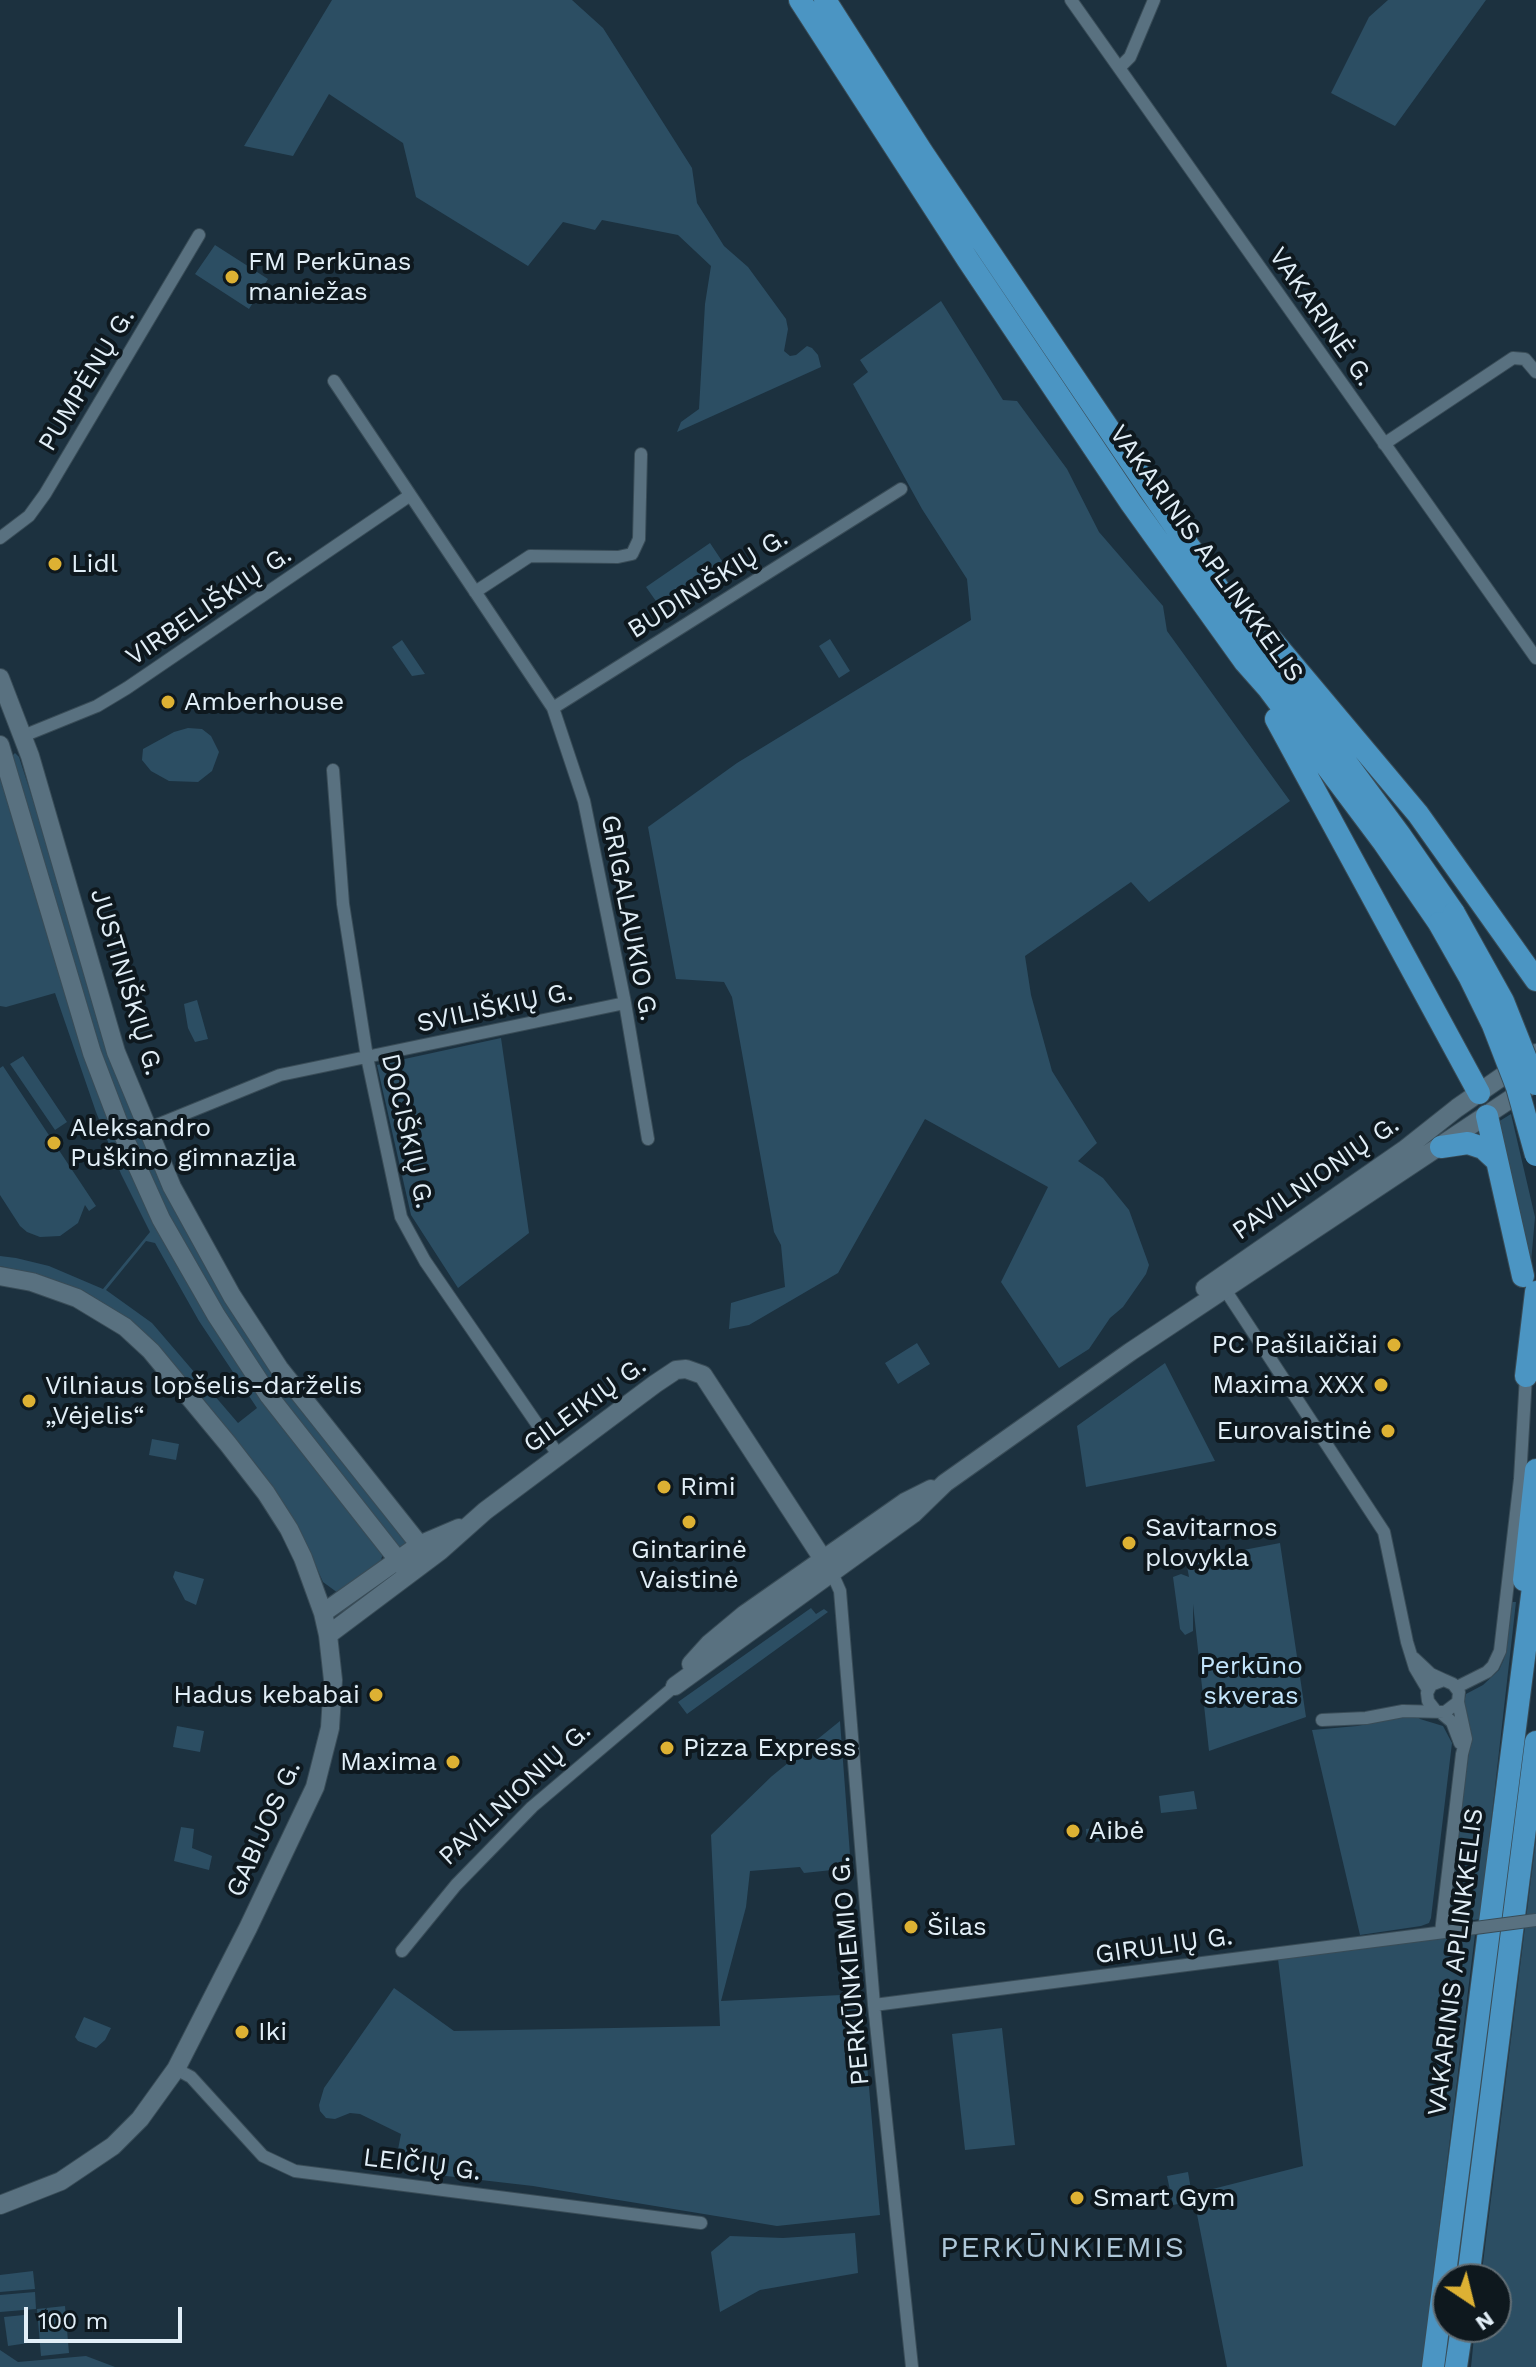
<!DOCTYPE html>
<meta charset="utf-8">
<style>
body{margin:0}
#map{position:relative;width:1536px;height:2367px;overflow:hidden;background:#1c313f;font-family:"Work Sans",sans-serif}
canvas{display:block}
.north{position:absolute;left:1432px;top:2263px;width:80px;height:80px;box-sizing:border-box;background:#0e181e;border:2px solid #626e75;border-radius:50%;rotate:145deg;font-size:22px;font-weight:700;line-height:32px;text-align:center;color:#e1eef7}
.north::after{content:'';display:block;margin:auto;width:28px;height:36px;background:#ddb133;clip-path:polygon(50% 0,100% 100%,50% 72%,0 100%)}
.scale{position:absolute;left:24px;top:2307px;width:158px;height:36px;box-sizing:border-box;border:4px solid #e1eef7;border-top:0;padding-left:10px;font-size:24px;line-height:28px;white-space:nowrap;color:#e1eef7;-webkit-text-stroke:6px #0e181e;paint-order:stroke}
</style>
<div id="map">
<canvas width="1536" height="2367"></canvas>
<div class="north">N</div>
<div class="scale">100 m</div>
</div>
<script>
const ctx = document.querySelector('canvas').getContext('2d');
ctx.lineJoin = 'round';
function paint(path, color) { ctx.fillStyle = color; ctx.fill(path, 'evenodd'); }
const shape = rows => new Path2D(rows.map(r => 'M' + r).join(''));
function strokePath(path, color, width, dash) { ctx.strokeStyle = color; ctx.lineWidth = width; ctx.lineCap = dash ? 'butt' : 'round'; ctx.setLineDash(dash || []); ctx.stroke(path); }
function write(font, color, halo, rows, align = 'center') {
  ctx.font = font + ' "Work Sans",sans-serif'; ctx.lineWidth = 8; ctx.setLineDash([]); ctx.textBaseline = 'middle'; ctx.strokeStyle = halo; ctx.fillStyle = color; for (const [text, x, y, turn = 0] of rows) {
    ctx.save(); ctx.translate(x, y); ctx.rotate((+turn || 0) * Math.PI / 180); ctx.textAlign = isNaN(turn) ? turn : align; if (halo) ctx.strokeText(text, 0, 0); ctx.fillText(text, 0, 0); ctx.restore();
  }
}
const green = shape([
 [332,0,572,0,603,28,692,168,697,203,724,246,748,267,786,319,788,329,784,351,790,356,796,355,807,346,812,348,818,355,821,367,677,432,681,422,699,409,705,304,711,266,678,235,602,220,595,230,563,222,528,266,416,197,403,143,329,94,293,156,244,146],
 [1388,0,1486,0,1395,126,1331,93,1369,17],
 [215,245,268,279,249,309,195,274],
 [941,301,1003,400,1017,401,1067,469,1099,532,1163,606,1167,631,1290,801,1149,902,1131,882,1025,956,1031,995,1052,1071,1097,1143,1078,1161,1103,1178,1129,1210,1149,1265,1146,1274,1123,1307,1110,1318,1089,1349,1059,1368,1001,1282,1048,1187,925,1119,838,1273,749,1325,729,1329,731,1303,785,1287,781,1245,774,1232,732,997,724,982,676,979,648,827,737,763,971,620,967,579,922,509,853,384,868,372,860,360],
 [710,543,722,561,658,604,646,587],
 [830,639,850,671,839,678,819,646],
 [402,640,425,674,412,676,392,647],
 [188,728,202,729,211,736,219,752,212,771,198,782,169,781,151,771,142,760,143,749,174,732],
 [15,753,19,757,44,834,185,1222,408,1544,402,1548,397,1546,256,1366,194,1265,143,1166,92,1032,12,756],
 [0,767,143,1194,383,1553,380,1564,338,1593,323,1582,301,1533,262,1472,192,1385,154,1343,128,1319,84,1291,46,1277,0,1266,0,1256,16,1258,49,1266,103,1289,150,1232,121,1174,96,1112,55,993,6,1007,0,1006],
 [146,1241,155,1243,199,1321,257,1408,238,1423,152,1323,106,1290],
 [197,1000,208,1039,195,1042,188,1028,184,1004],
 [501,1038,529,1233,458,1288,411,1215,377,1065],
 [23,1056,67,1122,55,1130,10,1064],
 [3,1066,96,1206,89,1211,85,1205,78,1223,60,1236,40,1237,27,1232,20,1226,0,1195,0,1068],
 [1511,1114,1535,1217,1530,1274,1498,1122],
 [917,1343,930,1364,898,1384,885,1363],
 [1165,1363,1215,1461,1086,1487,1077,1426],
 [152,1439,179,1444,176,1460,149,1455],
 [1280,1543,1306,1717,1209,1751,1193,1604,1193,1631,1185,1635,1180,1629,1173,1577,1181,1574,1189,1577,1186,1561],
 [175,1571,204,1579,196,1605,185,1600,173,1577],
 [1511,1602,1516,1602,1480,1919,1459,1922,1452,1920,1450,1913,1447,1912,1470,1743,1463,1709,1465,1698,1466,1694,1483,1685,1499,1670,1504,1659],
 [811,1608,816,1614,824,1609,828,1612,687,1714,678,1702],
 [1416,1715,1420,1719,1443,1726,1452,1743,1431,1918,1429,1923,1421,1926,1360,1935,1312,1730,1357,1726],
 [840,1721,851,1868,804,1873,800,1867,750,1871,746,1907,721,2001,861,1994,880,2215,777,2226,533,2186,394,2170,401,2134,360,2114,350,2113,335,2119,326,2118,320,2111,319,2105,324,2088,394,1988,454,2031,720,2026,711,1835,772,1776],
 [177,1726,204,1731,200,1752,173,1747],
 [1194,1791,1197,1809,1161,1813,1159,1796],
 [1123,1824,1124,1838,1087,1843,1086,1829],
 [181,1827,194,1829,192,1848,212,1856,209,1870,174,1861],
 [1536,1839,1536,2367,1471,2367,1475,2327,1496,2327,1496,2279,1481,2279],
 [1475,1934,1422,2367,1227,2367,1193,2194,1303,2166,1278,1959],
 [84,2017,111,2028,105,2040,96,2048,78,2041,75,2037],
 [1002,2028,1015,2145,965,2150,952,2034],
 [1188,2172,1193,2201,1173,2205,1167,2176],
 [855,2233,858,2273,760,2290,720,2312,711,2252,730,2236,783,2238],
 [33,2271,35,2289,0,2292,0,2275],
 [35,2292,36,2309,0,2312,0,2295],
 [65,2306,69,2353,41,2356,37,2309],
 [24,2315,28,2343,8,2346,4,2317],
 [0,2350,18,2362,86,2356,115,2367,0,2367]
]);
const street = shape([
 [1071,0,1536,658],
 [1119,68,1130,57,1154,0],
 [334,381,553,708,901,489],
 [1384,444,1513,358,1525,359,1536,372],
 [0,538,29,516,45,494,199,235],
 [475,592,530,556,618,557,632,554,639,539,641,454],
 [553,708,584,801,625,1003,648,1139],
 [23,736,97,706,127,688,409,496],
 [333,770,343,904,367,1057,401,1217,425,1261,559,1456],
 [147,1129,280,1075,625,1003],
 [1222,1285,1384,1532,1407,1642,1415,1668,1428,1690],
 [832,1573,840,1591,874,2005,912,2367],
 [1414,1658,1431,1674,1444,1680],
 [1457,1687,1487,1672,1493,1666,1500,1651,1520,1479,1526,1376],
 [1440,1712,1452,1722,1460,1743],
 [1322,1720,1366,1718,1403,1711,1445,1712,1458,1702,1459,1692,1453,1684,1444,1680,1431,1685,1427,1693,1428,1701,1435,1710],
 [1441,1932,1462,1754,1466,1739,1458,1702],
 [402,1951,456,1885,532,1807,675,1686],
 [874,2005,1460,1930],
 [176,2069,191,2077,263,2156,295,2171,701,2223]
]);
const secondary = shape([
 [0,678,30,756,116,1052,172,1187,232,1296,279,1368,430,1558],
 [0,745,92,1053,124,1137,161,1219,216,1315,269,1396,409,1574],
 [0,1276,32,1282,77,1298,125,1327,151,1351,228,1444,266,1493,289,1529,303,1558,323,1613,328,1635,333,1680,330,1728,315,1787,248,1928,176,2069,140,2119,113,2146,61,2181,0,2205],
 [1205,1288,1404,1150,1457,1108,1536,1053],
 [323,1613,419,1545,459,1528],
 [328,1635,440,1551,485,1511,655,1384,676,1370,686,1369,703,1375,832,1573],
 [691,1664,709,1644,745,1614,905,1502,931,1489],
 [675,1686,913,1514,945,1483,1130,1352,1527,1088]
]);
const highway = shape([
 [800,0,968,260,1131,503,1245,662,1268,688,1384,843,1439,923],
 [825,0,922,152,1158,502,1234,611,1400,835,1454,913],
 [1272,640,1418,814,1536,980],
 [1276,719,1479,1093],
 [1487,1116,1523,1276],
 [1441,1147,1468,1143,1483,1148,1497,1161],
 [1526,1376,1536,1292],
 [1524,1580,1536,1470],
 [1468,2279,1536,1742],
 [1433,2367,1536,1564],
 [1456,2367,1462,2327]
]);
const streetBridge = shape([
 [1460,1930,1536,1920]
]);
const highwayBridge = shape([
 [1454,913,1503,1001,1536,1084],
 [1439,923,1469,976,1493,1025,1517,1087,1536,1155]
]);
const markers = [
 [232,277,8,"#ddb133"],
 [55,564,8,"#ddb133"],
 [168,702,8,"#ddb133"],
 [54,1143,8,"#ddb133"],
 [1394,1345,8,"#ddb133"],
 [1381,1385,8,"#ddb133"],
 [29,1401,8,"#ddb133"],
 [1388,1431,8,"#ddb133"],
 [664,1487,8,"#ddb133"],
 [689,1522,8,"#ddb133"],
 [1129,1543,8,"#ddb133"],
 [376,1695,8,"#ddb133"],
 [667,1748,8,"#ddb133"],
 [453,1762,8,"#ddb133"],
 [1073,1831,8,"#ddb133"],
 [911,1927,8,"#ddb133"],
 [242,2032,8,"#ddb133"],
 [1077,2198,8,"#ddb133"]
];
const poiNames = [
 ["FM Perkūnas",248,262],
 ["maniežas",248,292],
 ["Lidl",71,564],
 ["Amberhouse",184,702],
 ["Aleksandro",70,1128],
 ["Puškino gimnazija",70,1158],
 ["PC Pašilaičiai",1378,1345,"right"],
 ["Maxima XXX",1365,1385,"right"],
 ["Vilniaus lopšelis-darželis",45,1386],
 ["„Vėjelis“",45,1416],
 ["Eurovaistinė",1372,1431,"right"],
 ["Rimi",680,1487],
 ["Savitarnos",1145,1528],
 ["plovykla",1145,1558],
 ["Gintarinė",689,1550,"center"],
 ["Vaistinė",689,1580,"center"],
 ["Hadus kebabai",360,1695,"right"],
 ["Pizza Express",683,1748],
 ["Maxima",437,1762,"right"],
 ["Aibė",1089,1831],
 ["Šilas",927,1927],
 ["Iki",258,2032],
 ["Smart Gym",1093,2198]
];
const streetNames = [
 ["VAKARINĖ G.",1321,317,55],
 ["PUMPĖNŲ G.",87,380,-59],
 ["VAKARINIS APLINKKELIS",1206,554,54],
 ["BUDINIŠKIŲ G.",708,584,-32],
 ["VIRBELIŠKIŲ G.",209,606,-34],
 ["GRIGALAUKIO G.",629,918,79],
 ["JUSTINIŠKIŲ G.",126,982,73],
 ["SVILIŠKIŲ G.",495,1008,-12],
 ["DOCIŠKIŲ G.",407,1131,77],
 ["PAVILNIONIŲ G.",1316,1178,-35],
 ["GILEIKIŲ G.",585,1405,-36],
 ["PAVILNIONIŲ G.",515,1794,-43],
 ["GABIJOS G.",264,1829,-66],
 ["GIRULIŲ G.",1164,1946,-8],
 ["VAKARINIS APLINKKELIS",1456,1962,-83],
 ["PERKŪNKIEMIO G.",851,1971,-95],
 ["LEIČIŲ G.",422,2165,7]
];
const parkNames = [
 ["Perkūno",1251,1666],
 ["skveras",1251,1696]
];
const quarterNames = [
 ["PERKŪNKIEMIS",1063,2248]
];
paint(green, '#2c4e63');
strokePath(street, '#394c57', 14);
strokePath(secondary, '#394c57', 20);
strokePath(highway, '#394c57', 24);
strokePath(street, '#597180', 12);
strokePath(secondary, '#597180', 18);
strokePath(highway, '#4b95c3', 22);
strokePath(streetBridge, '#394c57', 14, []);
strokePath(highwayBridge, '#394c57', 24, []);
strokePath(streetBridge, '#597180', 12);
strokePath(highwayBridge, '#4b95c3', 22);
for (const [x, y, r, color] of markers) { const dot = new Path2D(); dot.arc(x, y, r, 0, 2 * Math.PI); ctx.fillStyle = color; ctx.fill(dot); strokePath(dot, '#0e181e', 3); }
write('26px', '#e1eef7', '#0e181e', poiNames, 'left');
write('26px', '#e1eef7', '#0e181e', streetNames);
write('26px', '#c3e5fc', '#0e181e', parkNames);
ctx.letterSpacing = '2px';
write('30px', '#aec7d9', '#0e181e', quarterNames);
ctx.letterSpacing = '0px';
</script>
